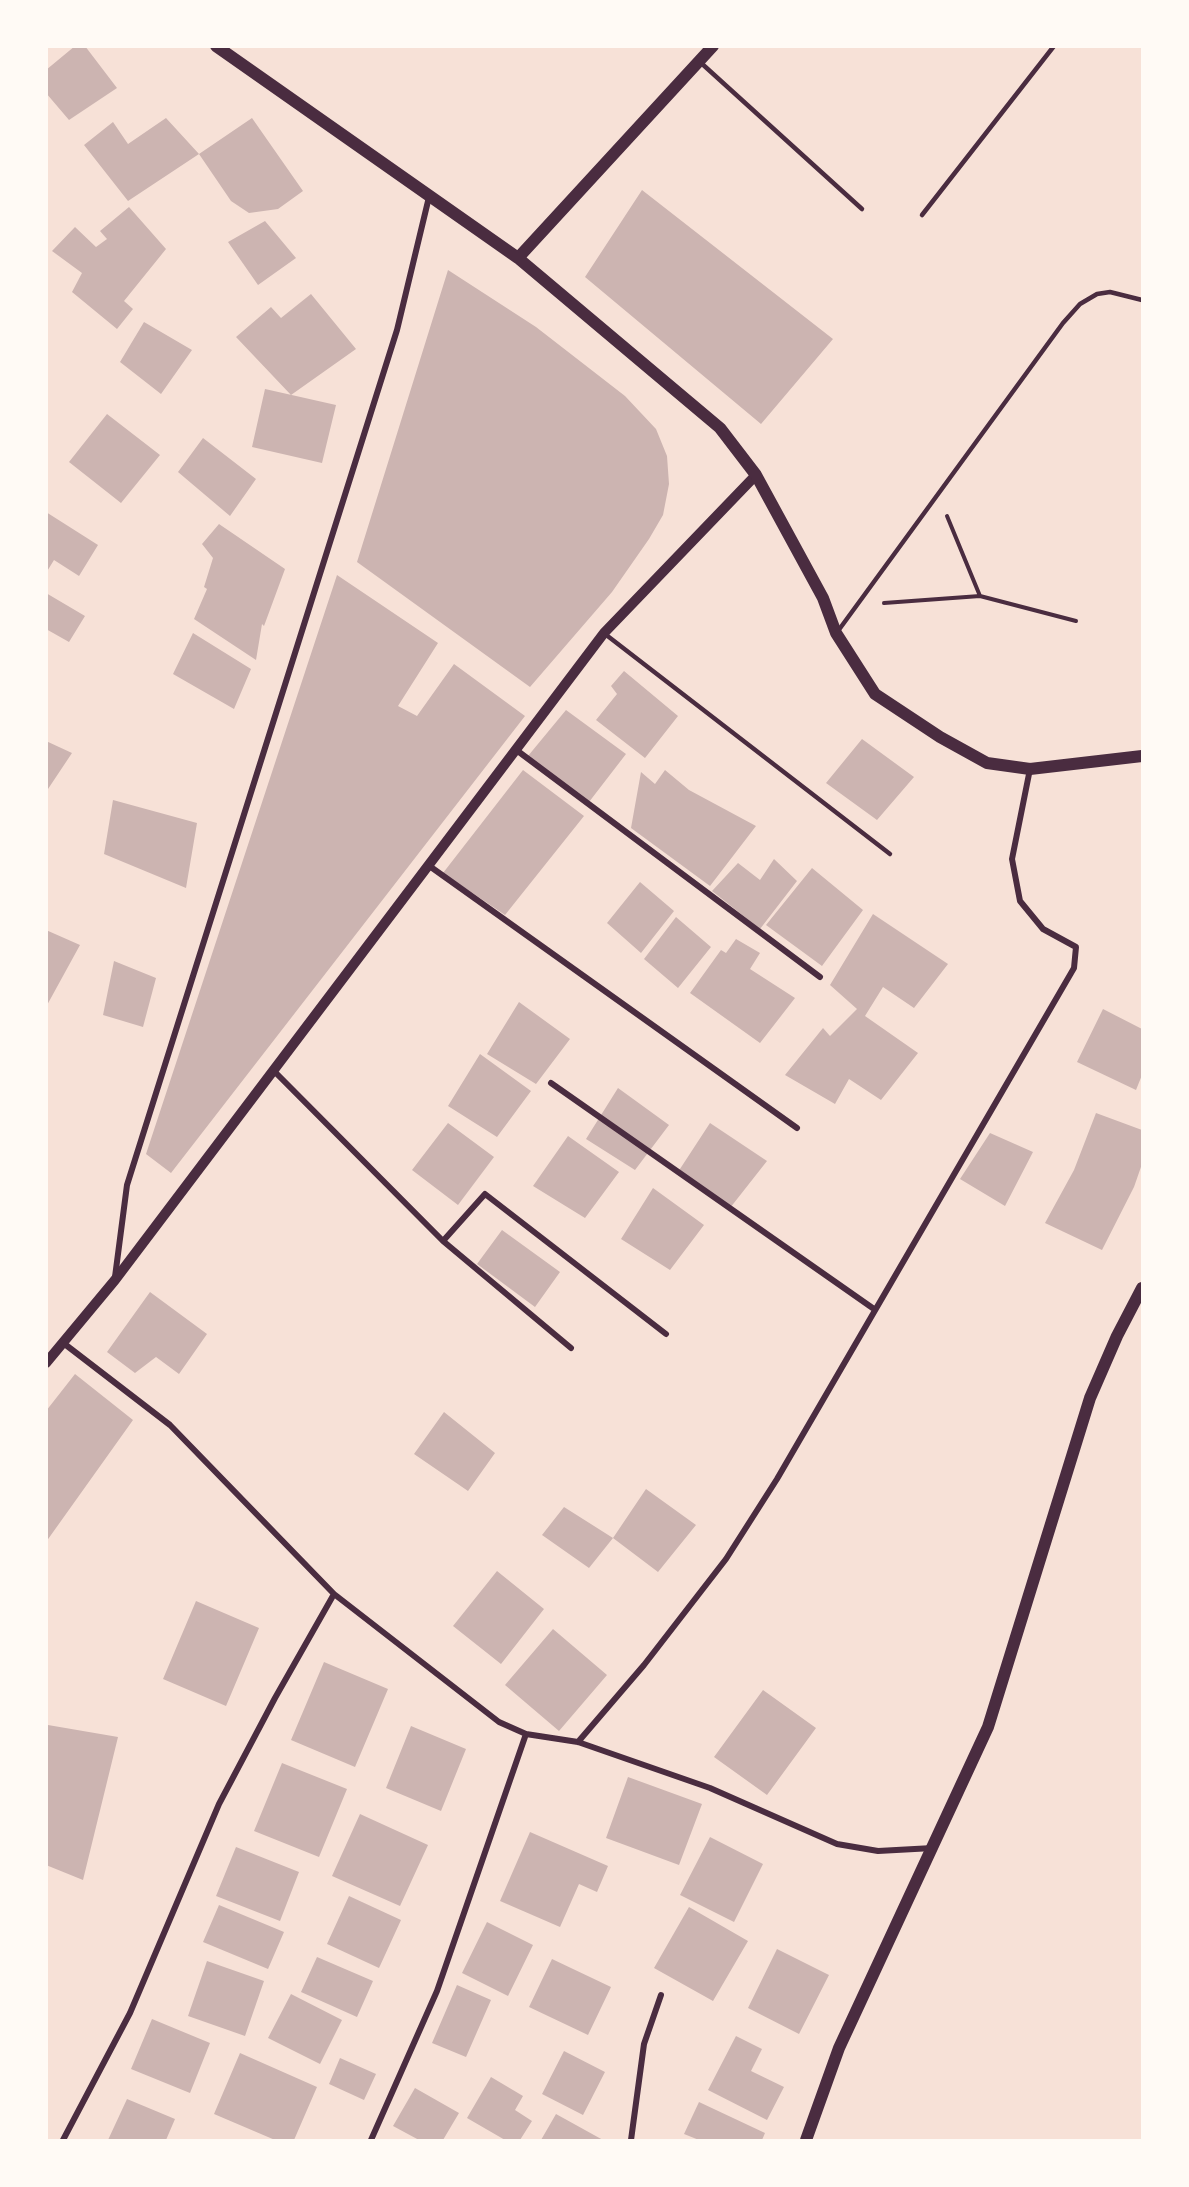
<!DOCTYPE html>
<style>
body{margin:0}
#map{position:relative;width:1189px;height:2187px;overflow:hidden;background:#f7e1d7;font-family:Bitter,serif}
canvas{display:block}
.frame{position:absolute;inset:0;border:48px solid #fffaf5;pointer-events:none}
</style>
<div id="map">
<canvas width="1189" height="2187"></canvas>
<div class="frame"></div>
</div>
<script>
const ctx = document.querySelector('canvas').getContext('2d');
ctx.lineJoin = 'round';
function paint(path, color) { ctx.fillStyle = color; ctx.fill(path, 'evenodd'); }
const shape = rows => new Path2D(rows.map(r => 'M' + r).join(''));
function strokePath(path, color, width, dash) { ctx.strokeStyle = color; ctx.lineWidth = width; ctx.lineCap = dash ? 'butt' : 'round'; ctx.setLineDash(dash || []); ctx.stroke(path); }
const building = shape([
 [75,46,85,46,117,88,69,120,46,93,46,70],
 [166,118,199,154,128,201,84,145,113,122,128,144],
 [252,118,303,191,278,209,249,213,231,201,199,154],
 [642,190,833,339,761,424,585,277],
 [129,207,166,249,124,301,133,309,117,329,72,292,82,273,52,251,75,227,96,247,107,239,100,231],
 [265,221,296,258,258,285,228,242],
 [448,270,536,327,625,396,656,429,667,456,669,484,663,515,649,539,612,592,530,687,357,562],
 [311,294,356,349,291,395,236,337,271,307,281,318],
 [144,322,192,350,161,394,120,362],
 [265,389,336,405,322,463,252,447],
 [107,414,160,455,121,503,69,462],
 [203,438,256,479,230,516,178,472],
 [46,512,98,545,79,576,54,560,46,573],
 [219,524,285,569,264,626,262,624,256,660,194,619,207,589,204,587,213,558,202,544],
 [337,575,438,643,398,706,417,716,454,664,525,716,171,1173,146,1154],
 [46,593,85,616,69,642,46,629],
 [193,633,251,669,234,709,173,674],
 [624,671,678,716,645,758,596,720,617,694,611,686],
 [566,710,626,754,589,802,528,756],
 [862,739,914,777,877,820,826,783],
 [46,741,72,753,46,792],
 [523,770,584,816,505,915,443,873],
 [665,770,689,790,756,826,710,886,631,828,641,772,655,784],
 [113,800,197,823,186,888,104,854],
 [774,859,797,881,760,929,712,891,738,863,760,880],
 [812,868,863,910,822,966,766,925],
 [640,882,674,911,641,953,607,923],
 [873,914,948,964,914,1008,883,987,865,1016,918,1053,881,1100,849,1079,835,1104,785,1075,823,1028,830,1036,857,1009,830,985],
 [676,917,711,947,678,988,644,959],
 [46,930,80,945,46,1007],
 [736,939,760,953,750,969,795,998,760,1043,690,993,721,950,726,953],
 [114,961,156,978,143,1027,103,1015],
 [519,1002,570,1039,536,1084,487,1054],
 [1103,1009,1142,1029,1142,1075,1136,1090,1077,1062],
 [480,1054,531,1091,497,1137,448,1106],
 [618,1088,669,1125,635,1170,586,1139],
 [1096,1113,1142,1130,1142,1164,1134,1187,1102,1250,1045,1223,1074,1170],
 [448,1123,494,1157,458,1205,412,1170],
 [710,1123,767,1161,730,1208,678,1172],
 [990,1133,1033,1152,1005,1206,960,1179],
 [568,1136,619,1172,585,1218,533,1186],
 [653,1188,704,1225,670,1270,621,1239],
 [502,1230,560,1272,535,1307,477,1264],
 [150,1292,207,1334,179,1374,156,1357,135,1373,107,1352],
 [75,1374,133,1420,46,1542,46,1411],
 [444,1412,495,1453,468,1491,414,1454],
 [646,1489,696,1525,658,1572,613,1538],
 [564,1507,613,1538,589,1568,542,1535],
 [497,1571,544,1609,501,1664,453,1626],
 [196,1601,259,1628,226,1706,163,1679],
 [553,1629,607,1675,559,1731,505,1685],
 [324,1662,388,1689,355,1767,291,1740],
 [763,1690,816,1728,767,1795,714,1757],
 [48,1725,118,1737,83,1880,46,1865],
 [411,1726,466,1749,441,1811,386,1788],
 [282,1763,347,1789,319,1857,254,1831],
 [628,1777,702,1804,679,1865,606,1838],
 [360,1814,428,1845,400,1906,332,1876],
 [530,1832,608,1866,597,1892,579,1884,560,1927,500,1901],
 [710,1837,763,1864,734,1922,680,1895],
 [236,1847,299,1872,280,1921,216,1896],
 [349,1896,401,1920,379,1968,327,1944],
 [219,1905,284,1932,268,1969,203,1942],
 [689,1907,748,1941,713,2001,654,1968],
 [487,1922,533,1945,508,1996,462,1973],
 [777,1949,829,1975,799,2034,748,2008],
 [317,1957,373,1981,357,2017,301,1992],
 [552,1959,611,1987,588,2035,529,2007],
 [207,1961,264,1981,245,2036,188,2016],
 [457,1985,491,2000,466,2057,432,2043],
 [291,1994,342,2020,320,2064,268,2038],
 [152,2019,210,2043,190,2093,131,2069],
 [736,2036,762,2049,751,2071,784,2087,767,2120,708,2090],
 [564,2051,605,2072,583,2115,542,2094],
 [240,2053,317,2087,294,2140,275,2140,214,2114],
 [340,2058,376,2074,364,2100,329,2084],
 [491,2077,523,2096,515,2110,532,2121,520,2140,505,2140,467,2118],
 [415,2088,459,2113,443,2140,419,2140,393,2126],
 [127,2099,175,2119,166,2140,108,2140],
 [699,2102,765,2133,762,2140,699,2140,684,2134],
 [556,2114,603,2140,541,2140]
]);
const path = shape([
 [947,516,980,596],
 [884,603,980,596,1076,621]
]);
const service = shape([
 [700,62,862,209],
 [922,215,1054,46],
 [838,631,1063,323,1080,304,1097,294,1110,292,1142,300],
 [605,634,890,854]
]);
const minor = shape([
 [515,749,820,977],
 [428,865,797,1128],
 [273,1070,443,1241,571,1348],
 [551,1083,874,1309],
 [443,1241,485,1194,666,1334],
 [115,1277,127,1185,397,330,429,197],
 [62,1342,170,1425,334,1594,499,1722,526,1734,578,1742,710,1788,837,1844,878,1851,933,1848],
 [578,1742,644,1665,726,1559,777,1479,1074,968,1076,947,1043,929,1020,901,1012,859,1030,769],
 [63,2140,130,2013,219,1804,275,1698,334,1594],
 [371,2140,437,1991,526,1734],
 [631,2140,644,2044,661,1995]
]);
const tertiary = shape([
 [46,1363,115,1280,604,633,756,475]
]);
const secondary = shape([
 [216,46,518,258,720,428,756,475,823,598,836,633,875,694,940,737,987,763,1030,769,1142,756],
 [518,258,713,46],
 [806,2140,839,2048,988,1727,1090,1398,1117,1336,1142,1288]
]);
paint(building, '#ccb4b1');
strokePath(path, '#4a2c40', 4);
strokePath(service, '#4a2c40', 4.5);
strokePath(minor, '#4a2c40', 6);
strokePath(tertiary, '#4a2c40', 10);
strokePath(secondary, '#4a2c40', 12);
</script>
